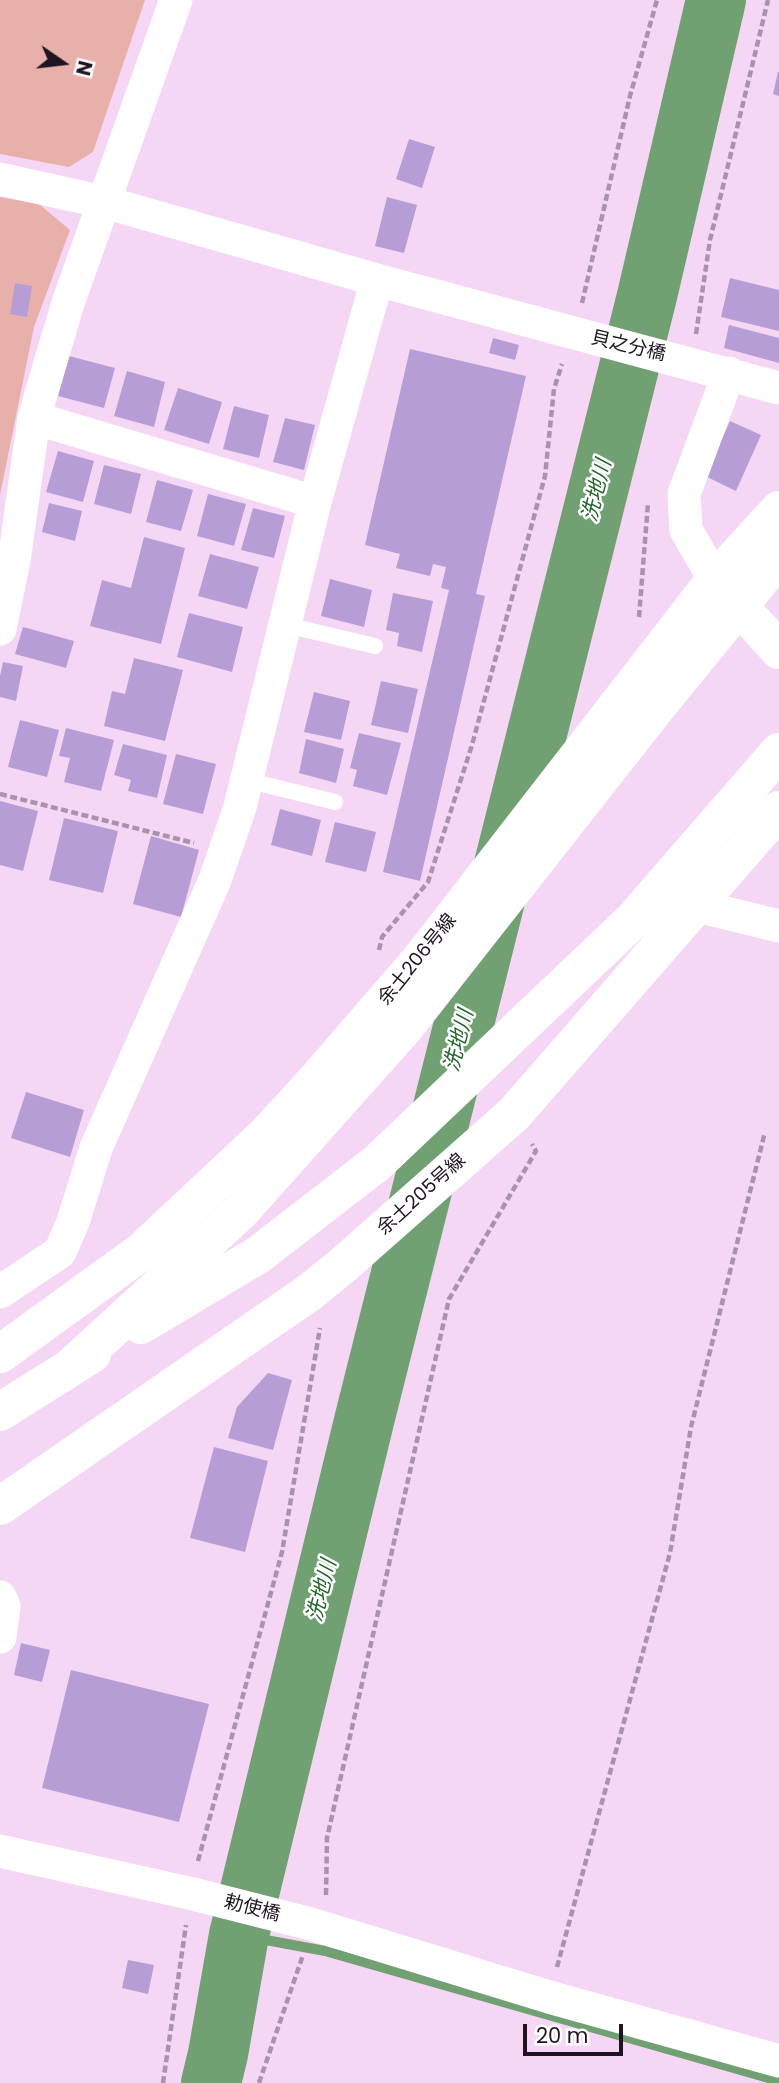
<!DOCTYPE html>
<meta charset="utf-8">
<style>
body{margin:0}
#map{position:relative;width:779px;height:2083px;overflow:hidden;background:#f5d7f5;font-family:Poppins,sans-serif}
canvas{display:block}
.north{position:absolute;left:28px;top:28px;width:70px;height:70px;-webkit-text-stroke:5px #fff;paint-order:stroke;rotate:104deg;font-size:19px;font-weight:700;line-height:28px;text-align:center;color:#1f1520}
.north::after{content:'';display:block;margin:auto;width:24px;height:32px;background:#1f1520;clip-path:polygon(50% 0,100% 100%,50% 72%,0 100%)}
.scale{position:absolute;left:523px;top:2024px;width:100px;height:32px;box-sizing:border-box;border:4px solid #1f1520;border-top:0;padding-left:9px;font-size:21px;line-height:24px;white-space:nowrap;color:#1f1520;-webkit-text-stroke:5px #fff;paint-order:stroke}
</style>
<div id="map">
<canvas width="779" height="2083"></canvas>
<div class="north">N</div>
<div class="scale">20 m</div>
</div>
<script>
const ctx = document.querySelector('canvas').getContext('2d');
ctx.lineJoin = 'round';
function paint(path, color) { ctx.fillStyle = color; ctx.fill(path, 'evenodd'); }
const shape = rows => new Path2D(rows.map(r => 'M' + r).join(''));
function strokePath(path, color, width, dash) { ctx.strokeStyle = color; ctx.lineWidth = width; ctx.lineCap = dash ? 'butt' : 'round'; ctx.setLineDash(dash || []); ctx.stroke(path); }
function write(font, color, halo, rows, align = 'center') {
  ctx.font = font + ' Poppins,"Noto Sans JP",sans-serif'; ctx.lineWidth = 5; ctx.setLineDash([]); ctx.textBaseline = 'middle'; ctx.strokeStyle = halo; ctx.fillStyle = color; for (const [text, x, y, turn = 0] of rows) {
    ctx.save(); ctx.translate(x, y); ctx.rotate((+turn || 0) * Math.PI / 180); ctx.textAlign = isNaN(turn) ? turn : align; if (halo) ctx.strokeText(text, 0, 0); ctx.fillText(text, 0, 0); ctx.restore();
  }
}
const green = shape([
 [0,0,145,0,93,152,69,167,0,154],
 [0,197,39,204,70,230,34,327,0,495]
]);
const stream = shape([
 [239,1935,325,1951,779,2081]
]);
const river = shape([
 [211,2083,218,2054,239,1935,365,1417,647,296,716,0]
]);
const building = shape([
 [778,72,779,72,779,96,773,94],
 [409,139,435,147,422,188,396,179],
 [387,197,417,205,404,253,375,246],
 [730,278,779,290,779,331,721,317],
 [15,283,32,286,27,317,10,314],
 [729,325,779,338,779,363,724,348],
 [493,338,519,345,515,360,489,353],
 [410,349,526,376,476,594,485,596,420,881,383,872,449,590,441,588,446,567,433,564,430,576,396,568,400,554,365,545],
 [69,356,115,368,104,408,58,396],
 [127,371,165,382,154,427,114,416],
 [178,388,222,402,209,444,164,430],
 [234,406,269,415,259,458,223,449],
 [285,418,315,425,304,470,273,462],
 [730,421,761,435,736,491,705,476],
 [58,451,94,461,83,502,46,492],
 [104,465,141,474,131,514,94,504],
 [157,480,193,490,181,531,146,522],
 [208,494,246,504,234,546,197,536],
 [49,503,82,511,75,541,42,532],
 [253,508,285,516,274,558,241,550],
 [144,537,185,548,161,644,90,626,102,580,131,588],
 [210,554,259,567,247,609,198,596],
 [330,579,372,590,364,627,321,616],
 [393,593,433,601,422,652,397,646,399,633,386,630],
 [189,613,243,627,232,672,177,657],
 [23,627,74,641,66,668,15,654],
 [134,658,183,670,165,741,104,726,112,691,125,694],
 [3,662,23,666,16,701,0,697,0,676],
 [381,681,418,689,408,733,371,725],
 [314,692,350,701,341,740,304,732],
 [20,720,59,730,47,777,8,767],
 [66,728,114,740,101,791,64,782,70,758,59,756],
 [359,733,401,743,387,795,353,786,357,770,350,768],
 [306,739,344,749,336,783,299,773],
 [123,744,167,755,157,798,128,791,131,780,114,775],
 [176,754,216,764,203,814,163,804],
 [0,801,38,811,23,871,0,865],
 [280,809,321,820,312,856,271,845],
 [64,818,118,831,103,893,49,880],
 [335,822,376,832,366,872,325,862],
 [151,836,199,850,181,917,133,904],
 [26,1092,84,1110,70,1157,11,1138],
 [268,1373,292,1380,273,1450,228,1438,237,1407],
 [214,1447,268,1461,245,1552,190,1538],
 [21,1643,50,1650,42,1682,14,1675],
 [71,1670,209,1704,179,1822,42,1788],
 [128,1960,154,1965,148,1994,122,1988]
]);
const path = shape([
 [582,303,630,96,657,0],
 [696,334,710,240,768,0],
 [639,617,648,503],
 [0,794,194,843],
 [379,950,382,937,428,882,472,745,545,476,554,389,562,364],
 [198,1861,282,1552,320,1328],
 [326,1895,327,1838,449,1299,536,1151,532,1144],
 [557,1967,670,1553,691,1427,765,1132],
 [163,2083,186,1925],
 [259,2083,303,1955]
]);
const lane = shape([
 [286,625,375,646],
 [246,780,335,802]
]);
const street = shape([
 [0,179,104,202,377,280,779,388],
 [34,418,315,502],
 [715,580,686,530,684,494,729,373],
 [0,629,14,561,34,418,68,303,176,0],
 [697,906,779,926],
 [0,1292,60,1252,73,1222,96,1148,215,880,240,807,315,502,377,280],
 [0,1597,4,1606,0,1637],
 [0,1851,189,1893,311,1924,549,1997,779,2061]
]);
const secondary = shape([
 [717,582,779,650],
 [0,1354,141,1252,265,1136,319,1077,421,959,715,580,779,510],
 [0,1506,310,1292,342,1266,514,1114,779,810]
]);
const highway = shape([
 [141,1325,258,1255,377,1163,633,920,779,752],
 [71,1367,240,1212,405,1027,655,709,779,557],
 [0,1412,92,1354]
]);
const streetNames = [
 ["貝之分橋",628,347,13],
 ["余土206号線",418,960,-51],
 ["余土205号線",422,1195,-42],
 ["勅使橋",252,1909,14]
];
const waterNames = [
 ["洗地川",598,491,-76],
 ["洗地川",460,1041,-76],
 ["洗地川",323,1591,-76]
];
paint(green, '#e8b0aa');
strokePath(stream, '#71a173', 10);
strokePath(river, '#71a173', 60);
paint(building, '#b79dd5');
strokePath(path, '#aa93aa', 4.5, [7, 3.5]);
strokePath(lane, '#fff', 16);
strokePath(street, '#fff', 33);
strokePath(secondary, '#fff', 38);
strokePath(highway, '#fff', 38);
write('19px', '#1f1520', '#fff', streetNames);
write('italic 21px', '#22662b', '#fff', waterNames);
</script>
